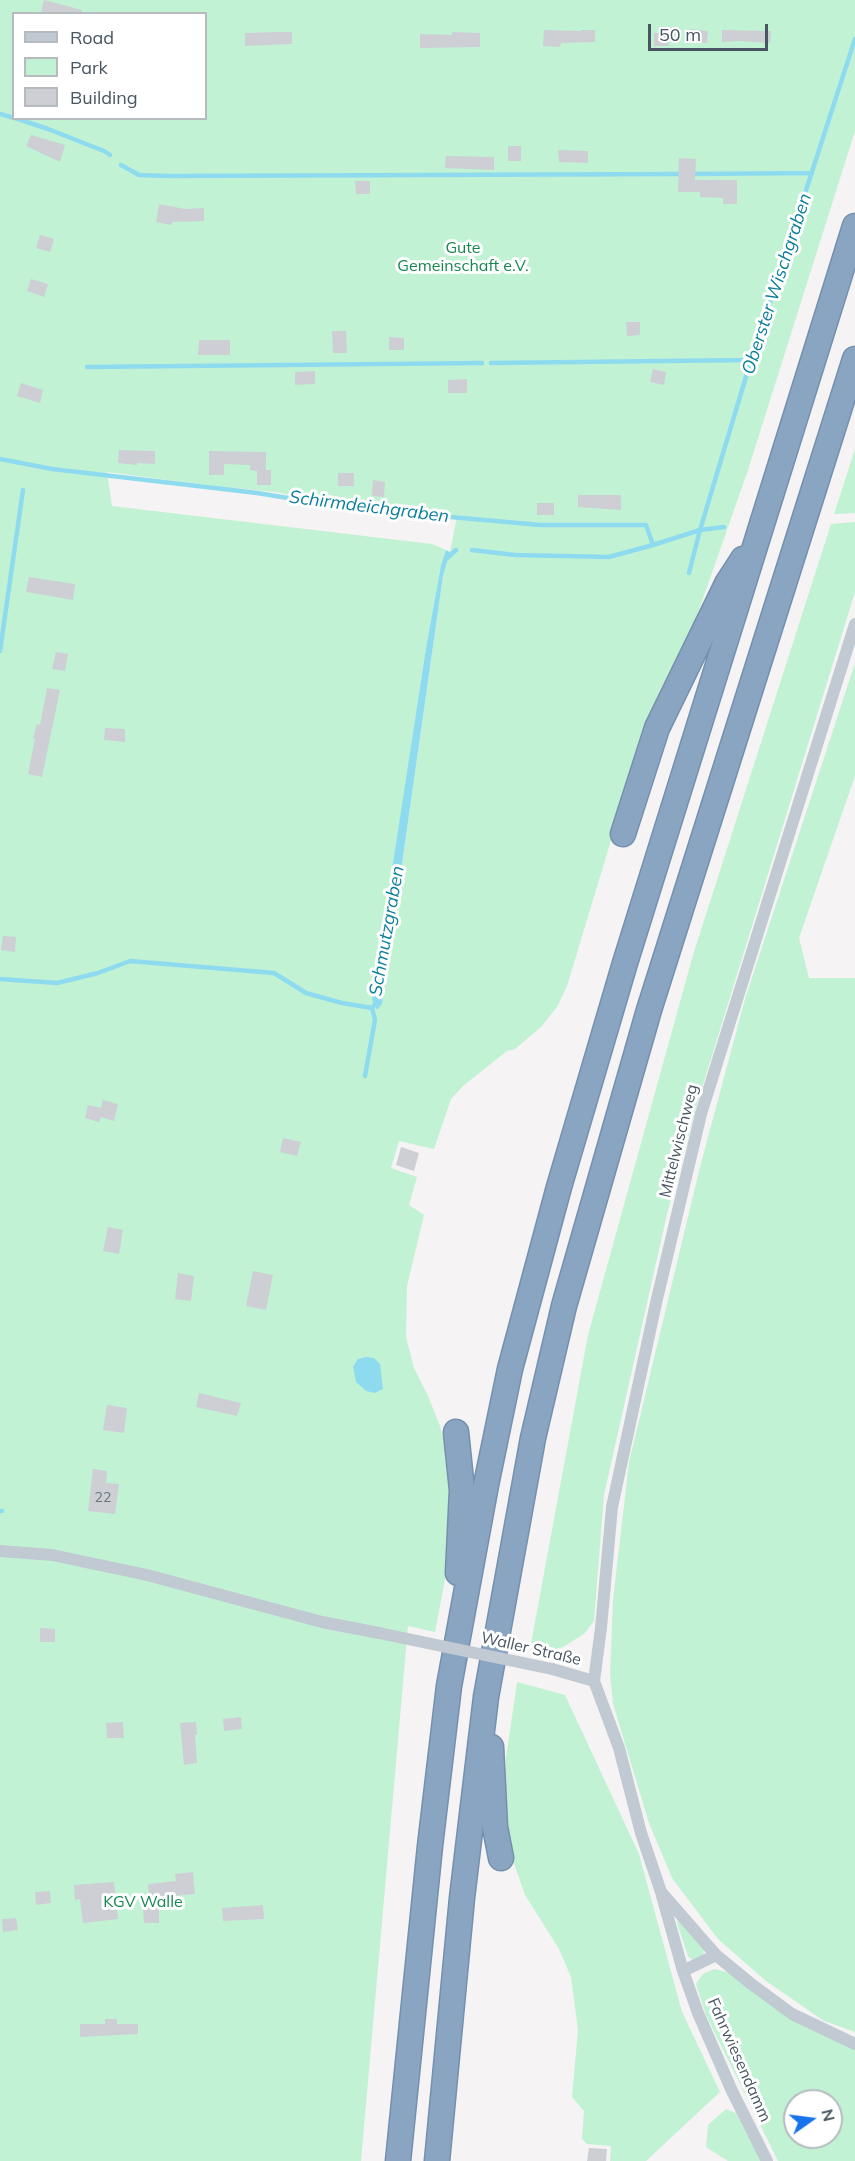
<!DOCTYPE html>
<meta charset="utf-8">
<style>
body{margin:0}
#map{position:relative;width:855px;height:2161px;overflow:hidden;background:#f5f3f3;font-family:Mulish,sans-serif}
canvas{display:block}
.legend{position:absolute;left:12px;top:12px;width:195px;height:108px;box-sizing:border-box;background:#fff;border:2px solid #b6bbc0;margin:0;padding:8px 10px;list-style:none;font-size:18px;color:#495661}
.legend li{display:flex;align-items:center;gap:12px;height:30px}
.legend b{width:30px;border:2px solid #b6bbc0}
.north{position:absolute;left:783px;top:2089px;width:60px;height:60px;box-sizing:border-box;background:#fff;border:2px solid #b6bbc0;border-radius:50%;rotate:76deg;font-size:16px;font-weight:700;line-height:24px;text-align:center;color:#495661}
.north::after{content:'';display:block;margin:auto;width:21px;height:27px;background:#1673eb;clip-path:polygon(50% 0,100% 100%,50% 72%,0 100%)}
.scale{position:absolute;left:648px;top:24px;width:120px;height:27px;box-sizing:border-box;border:3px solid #495661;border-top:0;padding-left:8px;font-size:18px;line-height:21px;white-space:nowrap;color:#495661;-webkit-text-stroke:4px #fff;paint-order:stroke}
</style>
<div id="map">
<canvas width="855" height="2161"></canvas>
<ul class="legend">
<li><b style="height:8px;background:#c1cad2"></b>Road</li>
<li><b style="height:16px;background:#c2f2d4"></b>Park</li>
<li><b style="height:16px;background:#cdcfd5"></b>Building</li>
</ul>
<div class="north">N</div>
<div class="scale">50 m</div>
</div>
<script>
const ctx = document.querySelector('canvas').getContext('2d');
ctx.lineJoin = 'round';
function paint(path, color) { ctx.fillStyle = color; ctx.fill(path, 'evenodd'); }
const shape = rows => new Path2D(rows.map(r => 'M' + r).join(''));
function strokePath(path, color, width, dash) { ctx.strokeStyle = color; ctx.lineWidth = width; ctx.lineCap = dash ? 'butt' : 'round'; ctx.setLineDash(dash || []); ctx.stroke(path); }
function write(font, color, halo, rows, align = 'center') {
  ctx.font = font + ' Mulish,sans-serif'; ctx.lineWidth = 6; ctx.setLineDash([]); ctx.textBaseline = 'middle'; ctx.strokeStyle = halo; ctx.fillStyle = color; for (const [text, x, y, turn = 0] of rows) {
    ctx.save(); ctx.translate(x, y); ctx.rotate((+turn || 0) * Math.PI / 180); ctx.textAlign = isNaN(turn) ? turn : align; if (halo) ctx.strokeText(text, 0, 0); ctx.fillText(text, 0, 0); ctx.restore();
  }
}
const green = shape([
 [0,0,855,0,855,131,748,470,701,604,691,631,660,690,638,751,567,986,557,1007,541,1027,515,1049,507,1051,463,1086,451,1099,434,1149,399,1141,391,1168,417,1177,409,1205,424,1215,407,1286,406,1337,414,1368,428,1396,440,1426,449,1464,453,1504,448,1564,435,1632,408,1626,361,2161,0,2161],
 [14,14,206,14,206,118,14,118],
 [107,472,221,487,275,492,321,501,457,516,450,552,443,576,382,1004,377,1009,373,1000,426,648,441,565,446,550,432,544,112,506],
 [855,449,855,513,834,514],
 [855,522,855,592,698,1101,667,1214,604,1495,594,1621,584,1634,563,1647,548,1652,530,1649,588,1335,693,955,831,524],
 [855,663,855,776,799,938,809,978,855,978,855,2032,824,2021,766,1981,718,1939,672,1878,649,1823,613,1704,610,1674,613,1600,629,1462,700,1167,745,999],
 [517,1682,565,1695,639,1854,682,2012,720,2092,646,2161,610,2161,611,2146,587,2144,582,2139,584,2111,572,2097,578,2030,571,1977,559,1949,525,1895,511,1855,504,1819,506,1758],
 [678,1920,704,1948,703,1957,692,1960,688,1956,677,1923],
 [714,1969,730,1973,855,2050,855,2161,778,2161,706,2015,696,1984,703,1974],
 [795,2101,831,2101,831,2137,795,2137],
 [726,2109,736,2113,761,2161,728,2161,706,2147,708,2125]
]);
const water = shape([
 [446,550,450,552,443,576,382,1004,377,1010,372,1000,426,648,441,565],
 [366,1357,374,1358,380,1364,383,1389,375,1393,366,1391,356,1382,353,1367,358,1359]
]);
const stream = shape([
 [0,114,14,118],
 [15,118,48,129,104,151,110,155],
 [121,165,139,175,167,176,683,174],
 [692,174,812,173],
 [491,363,751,360],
 [87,367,482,363],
 [0,459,52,469,257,493,338,506,395,512,540,525,646,525,653,545,700,530,724,527],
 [472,550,515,555,609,557,653,545],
 [446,559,456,550],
 [689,573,700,530,751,360,855,39],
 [0,651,23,490],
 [0,979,57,983,98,973,130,961,274,973,306,993,342,1003,372,1008,378,1000],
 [365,1076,375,1020,372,1008],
 [0,1511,2,1511]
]);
const building = shape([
 [44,0,82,10,81,14,51,14,41,11],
 [690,29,708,31,707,43,689,42],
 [544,30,581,31,581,30,595,30,595,42,561,43,560,47,543,46],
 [722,30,771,31,770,43,738,41,722,42],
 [279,32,292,32,292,44,245,46,245,33],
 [452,32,480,33,480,47,420,48,420,34,452,35],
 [654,33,669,34,669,46,654,46],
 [31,135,65,145,60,162,26,146],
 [508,146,521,146,521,161,508,161],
 [558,150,588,151,588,163,559,162],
 [446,156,494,157,494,170,445,168],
 [679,158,696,159,695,180,737,180,737,204,723,204,723,198,700,197,700,192,678,192],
 [355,181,370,181,370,194,356,194],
 [159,204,185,209,204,208,204,221,172,222,171,225,156,222],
 [40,235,54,239,50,252,36,248],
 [31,279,48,284,44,297,27,291],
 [626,322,640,322,640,335,627,336],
 [332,331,346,331,347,353,333,353],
 [389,337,404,338,404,350,389,350],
 [199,340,230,340,230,355,198,355],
 [653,369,666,372,664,385,650,382],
 [315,371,315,384,295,385,295,372],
 [467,379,467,393,448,393,448,380],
 [21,383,43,390,40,403,17,396],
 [119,450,155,451,155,464,137,463,137,465,118,463],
 [209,451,266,452,266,470,271,470,271,485,257,485,257,471,250,470,250,465,224,464,224,475,209,475],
 [338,473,354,473,354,486,338,486],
 [373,480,385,482,384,497,372,496],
 [578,495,621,495,621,510,578,507],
 [537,503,554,503,554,515,537,515],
 [29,577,75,584,73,600,26,592],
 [56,652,68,654,65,671,52,669],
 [47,688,60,690,42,777,28,774,35,739,33,739,37,724,40,725],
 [105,728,125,729,125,742,104,740],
 [3,936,16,937,15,952,1,950],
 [103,1100,118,1104,114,1121,101,1117,99,1122,85,1118,88,1105,101,1108],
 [283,1138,301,1142,297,1156,280,1152],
 [401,1147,419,1153,414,1171,396,1165],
 [108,1227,123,1230,119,1254,103,1251],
 [253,1271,273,1275,266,1310,246,1306],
 [178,1273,194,1276,191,1301,175,1299],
 [199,1393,241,1403,237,1416,196,1407],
 [107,1405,127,1408,124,1433,103,1430],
 [93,1469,107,1471,106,1483,119,1484,115,1514,88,1511],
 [40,1628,55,1629,55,1642,40,1642],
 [241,1717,242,1729,224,1731,223,1719],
 [123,1722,124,1738,107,1738,106,1723],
 [196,1722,197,1735,195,1735,197,1763,184,1765,180,1723],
 [193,1872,195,1894,149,1898,148,1884,176,1881,175,1874],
 [114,1882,118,1919,83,1923,80,1899,75,1900,74,1885],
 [50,1891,51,1903,36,1905,35,1892],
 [159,1905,159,1923,144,1923,143,1906],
 [263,1905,264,1919,223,1921,222,1908],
 [16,1918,18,1930,3,1932,2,1919],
 [105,2019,117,2019,117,2024,138,2024,138,2034,80,2037,80,2024,105,2024],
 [589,2148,607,2149,606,2161,587,2161]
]);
const street = shape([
 [855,624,701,1114,656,1303,612,1507,601,1628,594,1681,619,1748,641,1833,661,1892,716,1955,750,1983,792,2014,855,2044],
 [0,1551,52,1555,147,1575,322,1622,379,1633],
 [552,1669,594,1681],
 [662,1896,683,1971,698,2013,732,2091,767,2161],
 [683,1971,716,1955]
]);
const highway = shape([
 [623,834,657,728,728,582,743,559],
 [456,1432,462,1490,458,1573],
 [491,1747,495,1827,501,1858],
 [398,2161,430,1846,449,1686,486,1485,510,1369,559,1187,625,963,855,226],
 [437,2161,462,1898,486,1697,533,1438,564,1306,649,1010,855,359]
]);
const streetBridge = shape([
 [379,1633,552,1669]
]);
const numberNames = [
 ["22",103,1498]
];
const parkNames = [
 ["Gute",463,248],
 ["Gemeinschaft e.V.",463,266],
 ["KGV Walle",143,1902]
];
const streetNames = [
 ["Mittelwischweg",679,1141,-76],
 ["Waller Straße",531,1649,13],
 ["Fahrwiesendamm",739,2060,66]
];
const waterNames = [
 ["Oberster Wischgraben",777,284,-72],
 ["Schirmdeichgraben",369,507,7],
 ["Schmutzgraben",387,931,-80]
];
paint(green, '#c2f2d4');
paint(water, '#8edbef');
strokePath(stream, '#8edbef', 4.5);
paint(building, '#cdcfd5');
strokePath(highway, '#7590ae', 27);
strokePath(street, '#c1cad2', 12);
strokePath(highway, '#8aa5c2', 24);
strokePath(streetBridge, '#c1cad2', 12);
write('14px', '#6a747e', null, numberNames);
write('16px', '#15874e', '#fff', parkNames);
write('16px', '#495661', '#fff', streetNames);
write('italic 18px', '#097e9c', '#fff', waterNames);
</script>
